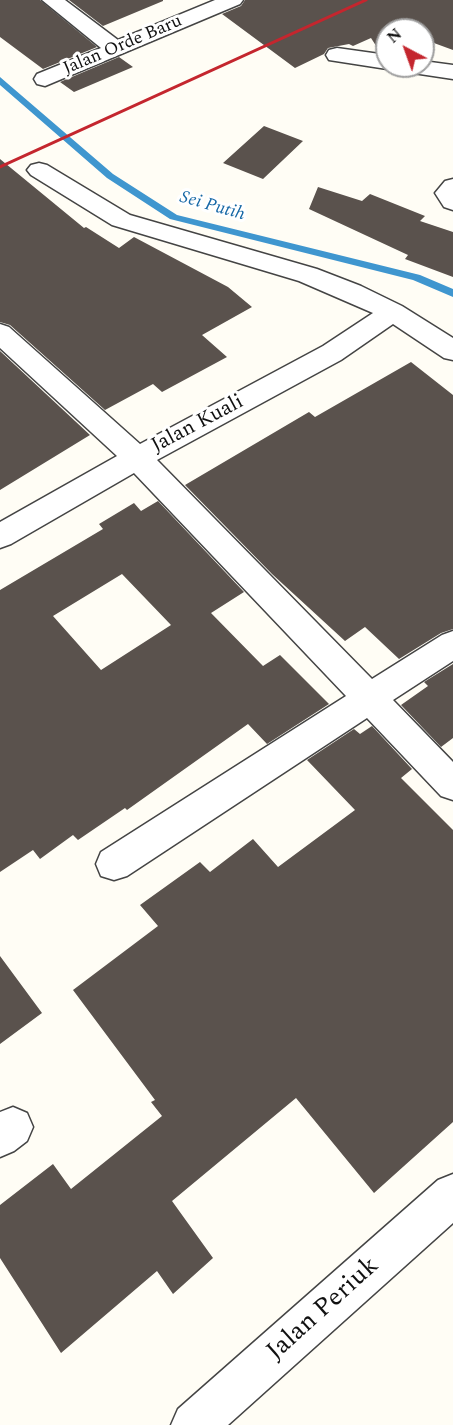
<!DOCTYPE html>
<style>
body{margin:0}
#map{position:relative;width:453px;height:1425px;overflow:hidden;background:#fffdf5;font-family:Spectral,serif}
canvas{display:block}
.north{position:absolute;left:375px;top:18px;width:60px;height:60px;box-sizing:border-box;background:#fff;border:2px solid #a0a0a0;border-radius:50%;rotate:319deg;font-size:16px;font-weight:700;line-height:24px;text-align:center;color:#111}
.north::after{content:'';display:block;margin:auto;width:21px;height:27px;background:#c4262e;clip-path:polygon(50% 0,100% 100%,50% 72%,0 100%)}
</style>
<div id="map">
<canvas width="453" height="1425"></canvas>
<div class="north">N</div>
</div>
<script>
const ctx = document.querySelector('canvas').getContext('2d');
ctx.lineJoin = 'round';
const shape = rows => new Path2D(rows.map(r => 'M' + r).join(''));
function paint(path, color) { ctx.fillStyle = color; ctx.fill(path, 'evenodd'); }
function strokePath(path, color, width, dash) { ctx.strokeStyle = color; ctx.lineWidth = width; ctx.lineCap = dash ? 'butt' : 'round'; ctx.setLineDash(dash || []); ctx.stroke(path); }
function write(font, color, halo, rows, align = 'center') {
  ctx.font = font + ' Spectral,serif'; ctx.lineWidth = 6; ctx.setLineDash([]); ctx.textBaseline = 'middle'; ctx.strokeStyle = halo; ctx.fillStyle = color; for (const [text, x, y, turn = 0] of rows) {
    ctx.save(); ctx.translate(x, y); ctx.rotate((+turn || 0) * Math.PI / 180); ctx.textAlign = isNaN(turn) ? turn : align; if (halo) ctx.strokeText(text, 0, 0); ctx.fillText(text, 0, 0); ctx.restore();
  }
}
const stream = shape([
 [0,77,113,174,177,215,420,275,453,289,453,297,413,280,170,219,107,178,0,85,0,77]
]);
const building = shape([
 [0,0,40,0,97,47,43,69,0,37],
 [69,0,163,0,163,1,103,26],
 [245,0,453,0,453,50,423,39,423,30,387,30,386,53,380,52,371,38,353,46,349,44,328,48,324,54,295,68,222,14,241,6],
 [119,57,133,67,74,92,60,82],
 [264,126,303,141,263,179,223,163],
 [0,159,84,228,86,227,119,248,134,237,228,287,252,307,202,335,227,357,162,392,153,384,105,410,10,325,0,322],
 [318,187,362,201,370,194,425,216,420,221,453,232,453,277,405,259,408,255,309,209],
 [0,351,90,435,0,490],
 [411,362,453,395,453,629,441,633,399,659,365,627,345,641,272,574,185,485,309,412,315,417],
 [158,501,244,592,211,613,263,666,280,655,329,704,267,744,248,724,127,810,125,808,78,840,73,835,40,859,33,850,0,872,0,590,103,529,99,524,134,503,141,511],
 [122,574,171,625,101,670,53,616],
 [453,664,453,738,441,747,401,705,428,686,424,682],
 [372,726,412,769,401,778,453,830,453,1122,374,1193,296,1098,172,1201,213,1258,173,1294,157,1271,61,1353,0,1258,0,1205,53,1164,71,1189,162,1116,151,1102,155,1100,73,990,158,926,140,905,200,862,210,872,253,839,278,867,355,810,307,760,354,729,360,734],
 [0,956,42,1013,0,1044]
]);
const minor = shape([
 [42,0,65,0,118,40,215,0,243,0,240,4,45,86,37,84,34,79,37,74,101,48,42,0],
 [337,48,387,55,387,66,395,66,387,69,329,60,326,55,329,50,337,48],
 [423,61,453,65,453,79,413,73,405,71,402,66,423,66,423,61],
 [39,163,47,165,130,215,317,269,361,286,402,306,453,338,453,360,444,358,393,324,341,360,157,460,372,679,442,635,453,631,453,661,393,700,453,762,453,800,441,796,367,718,127,876,114,880,101,876,96,864,101,852,346,696,134,473,11,544,0,548,0,522,117,456,0,348,0,324,9,327,140,444,323,346,373,313,299,281,112,225,31,175,27,170,31,165,39,163],
 [453,179,453,210,444,207,435,193,445,181,453,179],
 [13,1107,27,1113,33,1127,27,1141,14,1151,0,1157,0,1112,13,1107],
 [453,1174,453,1223,228,1425,171,1425,178,1409,438,1180,453,1174]
]);
const rail = shape([
 [0,167,366,0]
]);
const farStreetnames = [
 ["Jalan Orde Baru",123,46,-23]
];
const farWaternames = [
 ["Sei Putih",212,207,16]
];
const streetNames = [
 ["Jalan Kuali",198,425,-28]
];
const nearStreetnames = [
 ["Jalan Periuk",324,1310,-42]
];
paint(stream, '#3f96cf');
paint(building, '#5a524d');
strokePath(minor, '#444', 3);
paint(minor, '#fff');
strokePath(rail, '#c4262e', 3);
write('18px', '#111', '#fff', farStreetnames);
write('italic 18px', '#1768a6', '#fff', farWaternames);
write('21px', '#111', '#fff', streetNames);
write('26px', '#111', '#fff', nearStreetnames);
</script>
